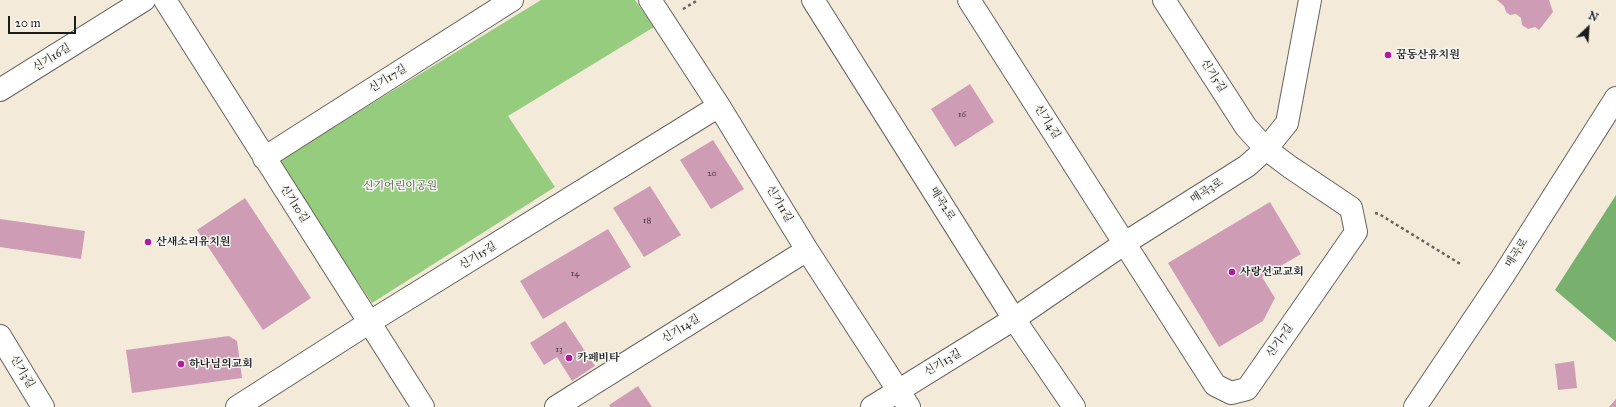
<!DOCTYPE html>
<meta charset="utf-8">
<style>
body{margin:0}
#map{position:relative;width:1616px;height:407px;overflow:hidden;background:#f4eada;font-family:"IM FELL Great Primer",serif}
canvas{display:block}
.north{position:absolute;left:1568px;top:8px;width:40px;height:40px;-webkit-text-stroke:3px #f6f6f2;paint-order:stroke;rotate:25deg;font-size:11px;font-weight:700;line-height:16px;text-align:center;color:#1c1c1c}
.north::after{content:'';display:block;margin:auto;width:14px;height:18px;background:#1c1c1c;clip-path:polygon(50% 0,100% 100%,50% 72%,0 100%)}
.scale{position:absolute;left:8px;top:16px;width:68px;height:18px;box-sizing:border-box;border:2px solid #1c1c1c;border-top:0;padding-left:5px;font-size:12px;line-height:14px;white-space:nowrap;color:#1c1c1c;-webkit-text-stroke:3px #f6f6f2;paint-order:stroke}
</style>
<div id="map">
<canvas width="1616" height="407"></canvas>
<div class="north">N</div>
<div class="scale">20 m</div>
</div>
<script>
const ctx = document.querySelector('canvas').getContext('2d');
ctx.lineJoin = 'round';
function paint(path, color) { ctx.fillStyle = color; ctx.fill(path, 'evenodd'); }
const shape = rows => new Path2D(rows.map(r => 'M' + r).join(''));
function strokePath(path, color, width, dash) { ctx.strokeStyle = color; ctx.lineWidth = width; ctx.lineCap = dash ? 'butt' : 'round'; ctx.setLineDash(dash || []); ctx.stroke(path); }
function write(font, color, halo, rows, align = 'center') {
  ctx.font = font + ' "IM FELL Great Primer","Noto Serif KR",serif'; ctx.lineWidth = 3; ctx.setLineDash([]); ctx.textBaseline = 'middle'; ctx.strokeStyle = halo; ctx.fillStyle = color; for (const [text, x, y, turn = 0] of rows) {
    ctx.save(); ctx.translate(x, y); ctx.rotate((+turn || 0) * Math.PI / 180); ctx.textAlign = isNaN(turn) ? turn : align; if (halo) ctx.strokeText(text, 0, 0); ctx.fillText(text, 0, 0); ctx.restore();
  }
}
const green = shape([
 [541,0,635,0,654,27,508,116,555,187,372,303,278,161]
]);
const forest = shape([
 [1616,195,1616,342,1555,290]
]);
const building = shape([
 [1497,0,1549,0,1553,12,1539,30,1535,27,1528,29,1522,25,1521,18,1516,14,1510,15,1506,12,1504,6],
 [970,84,994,122,955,147,931,109],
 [713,140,744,189,711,209,680,160],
 [650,186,681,235,644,257,613,208],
 [245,198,311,298,263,330,197,230],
 [1270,202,1301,254,1262,277,1275,298,1263,321,1219,347,1168,263],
 [0,219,85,231,81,259,0,247],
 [608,229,631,267,543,319,520,281],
 [565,321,595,366,572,381,557,357,544,365,530,343],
 [229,336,237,341,242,378,132,393,126,350],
 [1574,361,1577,388,1558,390,1555,364],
 [638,386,652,407,610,407,609,405],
 [1616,399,1616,407,1609,407]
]);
const path = shape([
 [683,9,698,0],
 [1375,213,1379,214,1462,265]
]);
const minor = shape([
 [165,0,423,407],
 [650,0,719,106,807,250,909,407],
 [969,0,1215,385,1231,393,1247,389,1356,232,1351,208,1290,167,1266,149,1246,127,1164,0],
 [0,90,144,0],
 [264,158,512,0],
 [237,407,370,322,719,106],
 [556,407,807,250],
 [872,407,1014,319,1125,243,1247,166,1266,149,1287,123,1310,0]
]);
const tertiary = shape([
 [813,0,1014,319,1074,407],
 [0,336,43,407],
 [1415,407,1503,276,1616,98]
]);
const markers = [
 [1388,55,4,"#b5179e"],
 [148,242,4,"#b5179e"],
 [1232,272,4,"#b5179e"],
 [569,358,4,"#b5179e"],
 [181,364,4,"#b5179e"]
];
const numberNames = [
 ["16",962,115],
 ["20",712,174],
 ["18",647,221],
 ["14",575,274],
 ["13",559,350]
];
const poiNames = [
 ["꿈동산유치원",1396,55],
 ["산새소리유치원",156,242],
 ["사랑선교교회",1240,272],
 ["카페비타",577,358],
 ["하나님의교회",189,364]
];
const streetNames = [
 ["신기16길",52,58,-32],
 ["신기5길",1213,76,57],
 ["신기17길",388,79,-32],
 ["신기4길",1047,122,57],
 ["매곡3로",1207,191,-33],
 ["신기10길",294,204,57],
 ["신기11길",779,204,59],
 ["매곡2로",942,204,58],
 ["매곡로",1517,253,-58],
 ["신기15길",478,256,-32],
 ["신기14길",681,329,-32],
 ["신기7길",1280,341,-55],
 ["신기13길",943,363,-31],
 ["신기3길",22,372,59]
];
const parkNames = [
 ["신기어린이공원",400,186]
];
paint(green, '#95cc7e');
paint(forest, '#78b06d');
paint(building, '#ce9db5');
strokePath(minor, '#68645e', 24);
strokePath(tertiary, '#68645e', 24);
strokePath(path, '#68645e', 2.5, [3, 3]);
strokePath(minor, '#fff', 22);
strokePath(tertiary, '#fff', 22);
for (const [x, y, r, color] of markers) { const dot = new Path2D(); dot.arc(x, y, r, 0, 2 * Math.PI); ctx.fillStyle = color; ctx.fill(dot); strokePath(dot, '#f6f6f2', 1.5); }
write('9px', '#483c42', null, numberNames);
write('bold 11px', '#1c1c1c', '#f6f6f2', poiNames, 'left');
write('11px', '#1c1c1c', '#f6f6f2', streetNames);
write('11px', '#465a3e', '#f6f6f2', parkNames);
</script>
